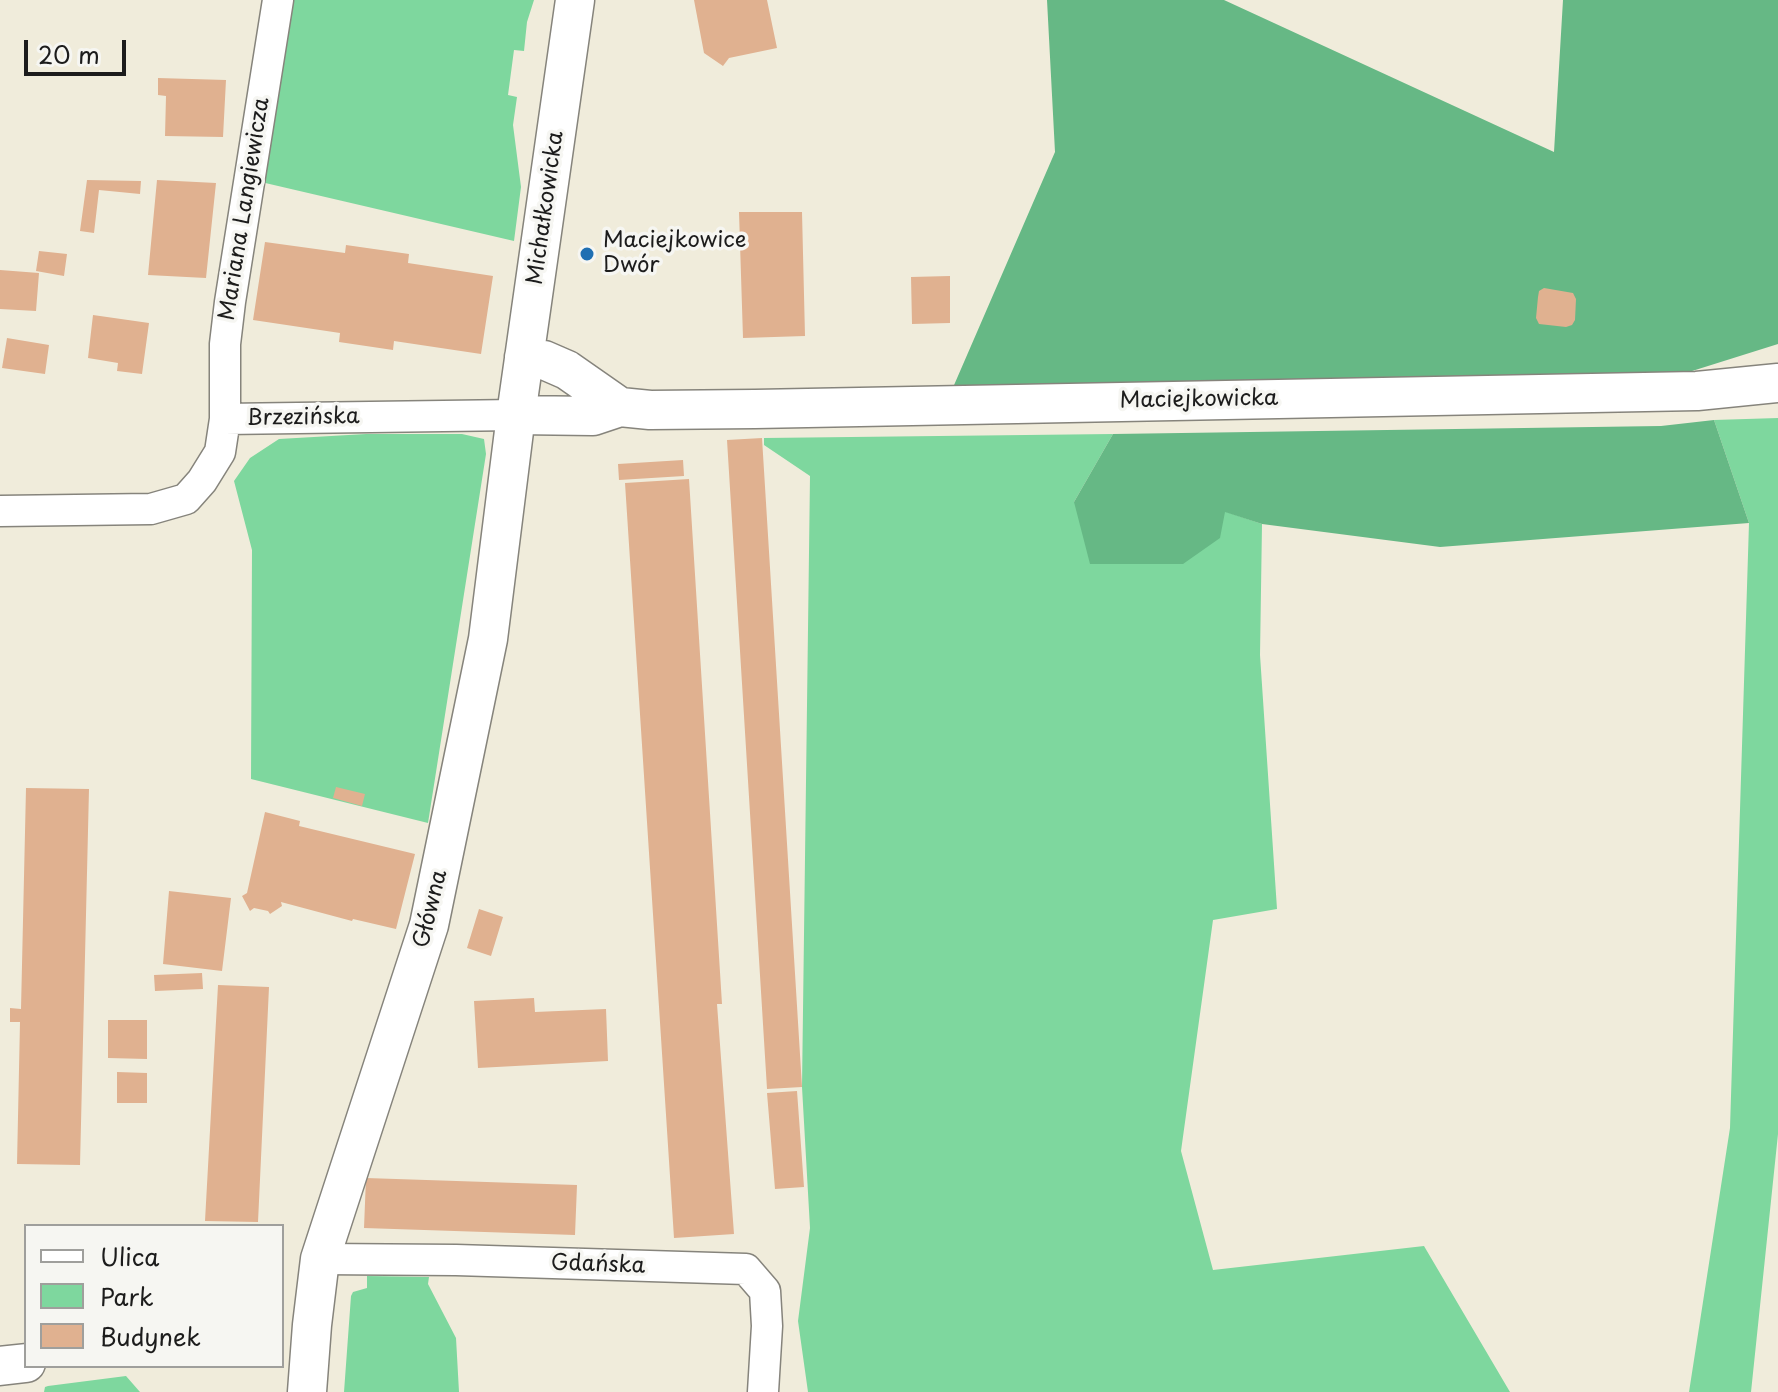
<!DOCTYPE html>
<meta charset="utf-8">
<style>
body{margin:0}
#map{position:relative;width:1778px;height:1392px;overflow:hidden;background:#f0ecdb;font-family:"Playpen Sans",sans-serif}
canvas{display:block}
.legend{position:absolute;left:24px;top:1224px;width:260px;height:144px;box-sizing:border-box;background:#f6f6f2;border:2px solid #9f9f9c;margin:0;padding:10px 14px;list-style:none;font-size:24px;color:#1c1c1c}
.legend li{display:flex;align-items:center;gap:16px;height:40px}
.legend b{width:40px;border:2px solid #9f9f9c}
.scale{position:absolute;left:24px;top:40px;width:102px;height:36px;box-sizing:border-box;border:4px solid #1c1c1c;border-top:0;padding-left:10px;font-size:24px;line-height:28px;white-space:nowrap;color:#1c1c1c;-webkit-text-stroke:6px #f6f6f2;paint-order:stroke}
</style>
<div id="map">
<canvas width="1778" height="1392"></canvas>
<ul class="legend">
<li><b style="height:10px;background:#fff"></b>Ulica</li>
<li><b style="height:22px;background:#7ed79e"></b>Park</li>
<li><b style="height:22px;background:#e0b190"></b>Budynek</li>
</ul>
<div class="scale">20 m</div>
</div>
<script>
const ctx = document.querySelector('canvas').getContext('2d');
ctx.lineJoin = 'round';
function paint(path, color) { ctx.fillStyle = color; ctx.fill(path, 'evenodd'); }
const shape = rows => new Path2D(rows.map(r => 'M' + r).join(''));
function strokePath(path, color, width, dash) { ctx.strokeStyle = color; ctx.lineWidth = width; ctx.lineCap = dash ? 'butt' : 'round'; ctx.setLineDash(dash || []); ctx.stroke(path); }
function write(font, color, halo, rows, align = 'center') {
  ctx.font = font + ' "Playpen Sans",sans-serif'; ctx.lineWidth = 7; ctx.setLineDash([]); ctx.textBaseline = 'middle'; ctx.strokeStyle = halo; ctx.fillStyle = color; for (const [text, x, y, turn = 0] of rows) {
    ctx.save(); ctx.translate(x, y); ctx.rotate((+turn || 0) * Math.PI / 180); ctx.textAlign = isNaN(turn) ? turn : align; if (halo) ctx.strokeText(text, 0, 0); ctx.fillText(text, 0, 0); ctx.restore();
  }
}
const green = shape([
 [294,0,534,0,527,22,524,51,514,50,508,95,517,97,513,125,521,187,514,241,261,182],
 [1778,418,1778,1134,1751,1392,1689,1392,1730,1128,1749,523,1714,420],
 [366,434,462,434,484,439,486,454,428,823,251,779,252,550,234,481,250,458,279,439],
 [1113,434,1074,502,1224,511,1262,524,1260,655,1277,909,1213,920,1181,1151,1213,1270,1424,1246,1510,1392,808,1392,798,1321,810,1228,802,1087,810,476,764,445,764,438],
 [367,1276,429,1277,428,1284,456,1338,459,1392,344,1392,351,1296,353,1292,367,1288],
 [126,1376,140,1392,44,1392,45,1387,48,1386]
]);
const forest = shape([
 [1047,0,1224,0,1554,152,1563,0,1778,0,1778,344,1673,377,948,399,1055,152],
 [1714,420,1749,523,1440,547,1262,524,1225,512,1220,538,1183,564,1090,564,1074,502,1113,434,1661,426]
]);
const building = shape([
 [694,0,767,0,777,48,729,58,723,66,704,53],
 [158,78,226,80,223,137,165,136,166,96,158,95],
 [87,180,141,181,140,194,99,190,94,233,80,231],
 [157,180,216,183,206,278,148,275],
 [739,212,802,212,805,336,743,338],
 [265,242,345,253,346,245,409,254,408,263,493,276,481,354,394,341,393,350,339,342,340,333,253,320],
 [39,251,67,254,64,276,36,271],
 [0,270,39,273,36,311,0,309],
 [950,276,950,323,912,324,911,277],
 [1544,288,1573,293,1576,299,1575,320,1572,325,1566,327,1539,324,1536,318,1538,297,1539,291],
 [93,315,149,323,142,374,117,371,118,363,88,358],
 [7,338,49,345,45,374,2,368],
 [762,438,802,1087,767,1089,727,440],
 [683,460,684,476,619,480,618,464],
 [689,479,722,1004,717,1004,734,1234,674,1238,625,483],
 [336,787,365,794,362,806,333,798],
 [26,788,89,789,80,1165,17,1164,20,1022,10,1022,10,1008,21,1009],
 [265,812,300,821,299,826,415,854,396,929,353,919,352,921,281,902,282,906,270,914,268,911,254,908,250,911,242,896,247,893],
 [169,891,231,898,222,971,163,964],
 [479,909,503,917,491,956,467,948],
 [202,973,203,989,155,991,154,975],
 [218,985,269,987,258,1222,205,1221],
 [534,998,535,1012,606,1009,608,1061,478,1068,474,1001],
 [108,1020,147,1020,147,1059,108,1058],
 [117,1072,147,1073,147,1103,117,1103],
 [797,1091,804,1187,775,1189,767,1093],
 [366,1178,577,1185,575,1235,364,1228]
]);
const minor = shape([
 [225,419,516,415],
 [0,511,151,509,186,499,202,481,220,452,225,419,225,344,230,302,278,0],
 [320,1259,456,1260,746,1269,765,1291,767,1326,763,1392]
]);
const tertiary = shape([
 [524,357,544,360,567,370,620,407],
 [516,415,593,416,620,407,650,410,755,409,1697,391,1778,383],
 [0,1366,26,1363],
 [307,1392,312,1325,320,1259,429,925,488,639,516,415,575,0]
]);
const markers = [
 [587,254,8,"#1f6fb2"]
];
const streetNames = [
 ["Michałkowicka",546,208,-82],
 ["Mariana Langiewicza",245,209,-81],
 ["Maciejkowicka",1199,400,-1],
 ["Brzezińska",303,418,-1],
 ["Główna",431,909,-76],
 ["Gdańska",598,1265,2]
];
const poiNames = [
 ["Maciejkowice",603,241],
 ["Dwór",603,266]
];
paint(green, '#7ed79e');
paint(forest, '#66b885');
paint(building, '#e0b190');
strokePath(minor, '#86847c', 33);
strokePath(tertiary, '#86847c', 41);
strokePath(minor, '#fff', 30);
strokePath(tertiary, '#fff', 38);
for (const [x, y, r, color] of markers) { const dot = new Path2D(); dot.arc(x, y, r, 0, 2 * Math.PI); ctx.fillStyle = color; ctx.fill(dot); strokePath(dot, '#f6f6f2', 3); }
write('22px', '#1c1c1c', '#f6f6f2', streetNames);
write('22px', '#1c1c1c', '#f6f6f2', poiNames, 'left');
</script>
